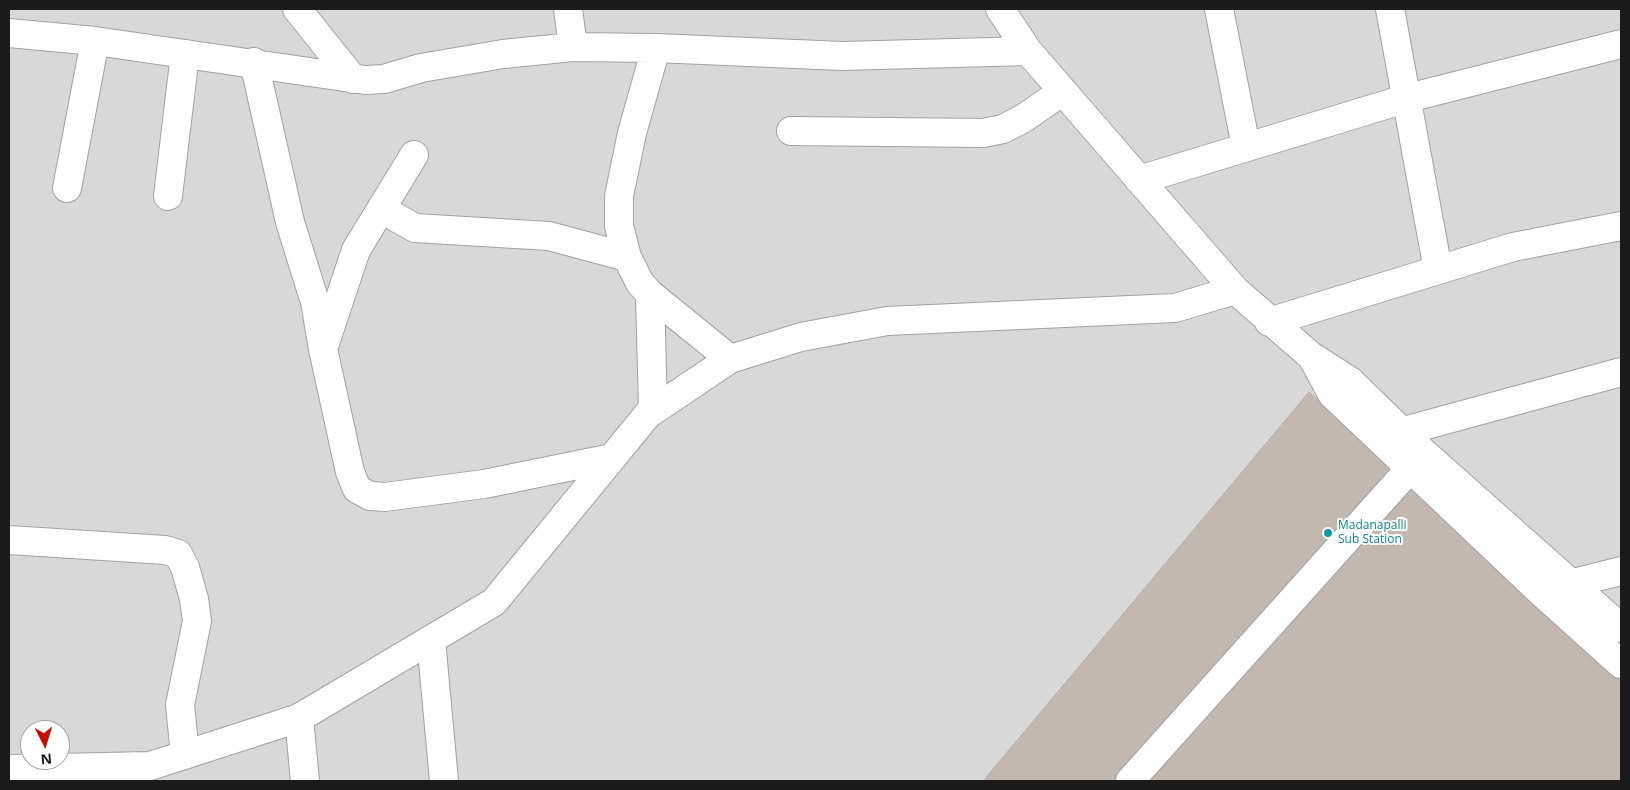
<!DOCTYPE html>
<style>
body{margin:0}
#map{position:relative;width:1630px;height:790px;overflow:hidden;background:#edeae1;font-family:"Open Sans",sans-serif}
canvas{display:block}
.frame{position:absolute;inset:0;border:10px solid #1b1b1b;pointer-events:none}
.north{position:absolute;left:20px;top:720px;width:50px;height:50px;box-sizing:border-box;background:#fff;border:1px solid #a4a4a4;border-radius:50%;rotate:175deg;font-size:14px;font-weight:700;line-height:20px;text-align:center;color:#1b1b1b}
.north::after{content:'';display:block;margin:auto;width:18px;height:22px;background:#c70e00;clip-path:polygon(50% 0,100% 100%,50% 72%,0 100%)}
</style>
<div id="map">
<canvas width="1630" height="790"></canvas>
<div class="frame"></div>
<div class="north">N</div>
</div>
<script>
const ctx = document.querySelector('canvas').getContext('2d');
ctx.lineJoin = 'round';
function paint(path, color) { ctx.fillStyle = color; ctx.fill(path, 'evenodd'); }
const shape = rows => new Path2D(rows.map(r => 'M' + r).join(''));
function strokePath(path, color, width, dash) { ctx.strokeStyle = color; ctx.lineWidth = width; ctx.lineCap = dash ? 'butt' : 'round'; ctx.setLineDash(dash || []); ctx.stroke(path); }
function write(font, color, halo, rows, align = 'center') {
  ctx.font = font + ' "Open Sans",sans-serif'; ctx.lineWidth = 4; ctx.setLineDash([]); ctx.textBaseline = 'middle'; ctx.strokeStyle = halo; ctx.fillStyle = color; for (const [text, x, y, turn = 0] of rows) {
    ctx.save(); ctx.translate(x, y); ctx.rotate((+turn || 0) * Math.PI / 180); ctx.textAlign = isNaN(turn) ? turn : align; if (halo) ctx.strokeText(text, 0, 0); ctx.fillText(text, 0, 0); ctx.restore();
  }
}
const residential = shape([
 [9,9,1621,9,1621,781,9,781],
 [30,730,60,730,60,760,30,760]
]);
const building = shape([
 [1309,392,1621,675,1621,781,983,781,1309,392]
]);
const minor = shape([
 [297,9,353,79],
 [568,9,573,47],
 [1000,9,1028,51,1235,290,1311,356,1350,381,1424,453,1621,628],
 [1219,9,1246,147],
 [1390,9,1438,270],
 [9,33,95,41,365,80,384,79,421,68,503,54,573,47,656,48,842,56,1028,51],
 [656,48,632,133,619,196,619,226,627,257,640,283,650,294,730,359],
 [254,62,290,222,315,302,323,349,350,472,357,489,370,496,385,497,484,484,612,458],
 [791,131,983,133,1003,129,1024,118,1063,91],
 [1139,180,1408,98,1621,44],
 [67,188,95,41],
 [168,196,185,54],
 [381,209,415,228,549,236,627,257],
 [650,294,653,410],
 [1269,322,1513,247,1621,226],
 [324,346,356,250,414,155],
 [1312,357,1332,394,1541,592,1621,664],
 [1404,431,1621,372],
 [9,540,165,550,178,554,185,567,194,599,197,621,180,705,185,755],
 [1557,587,1621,571],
 [431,640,444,781],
 [299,718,305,781],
 [9,769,150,766,299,718,494,602,648,414,730,359,801,337,887,321,1175,308,1235,290],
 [1130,781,1424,453]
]);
const markers = [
 [1328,533,5,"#0f9aa8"]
];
const cultureNames = [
 ["Madanapalli",1338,526],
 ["Sub Station",1338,540]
];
paint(residential, '#d9d8d8');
paint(building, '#c2b8b0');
strokePath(building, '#bfb1a3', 1);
strokePath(minor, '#a2a2a2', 30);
strokePath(minor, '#fff', 28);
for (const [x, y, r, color] of markers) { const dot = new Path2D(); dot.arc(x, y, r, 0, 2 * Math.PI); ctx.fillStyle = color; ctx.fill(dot); strokePath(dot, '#fff', 2); }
write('12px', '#0d838f', '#fff', cultureNames, 'left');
</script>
